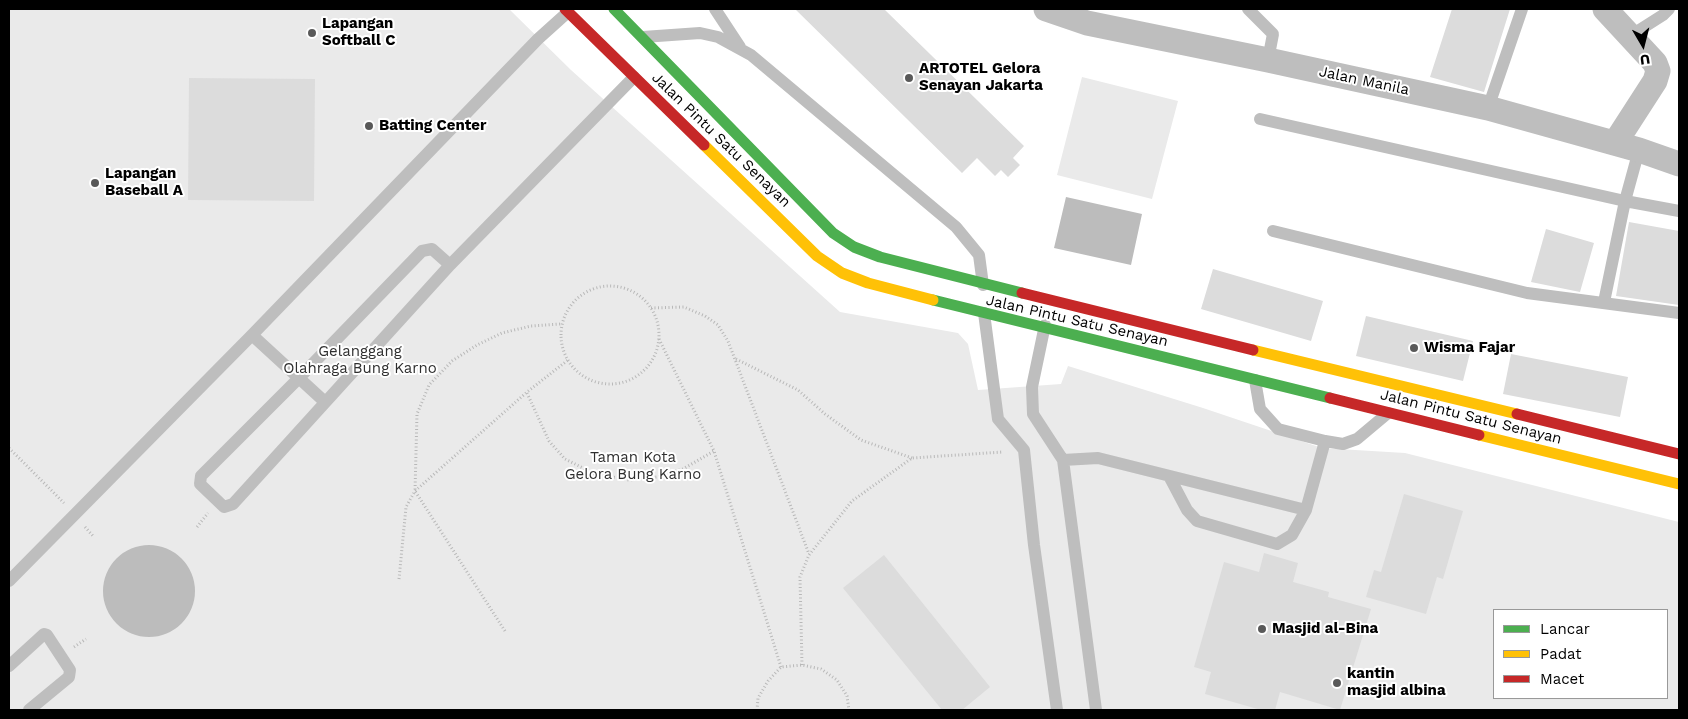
<!DOCTYPE html>
<style>
body{margin:0}
#map{position:relative;width:1688px;height:719px;overflow:hidden;background:#fff;font-family:"Work Sans",sans-serif}
canvas{display:block}
.frame{position:absolute;inset:0;border:10px solid #000;pointer-events:none}
.legend{position:absolute;left:1493px;top:609px;width:175px;height:90px;box-sizing:border-box;background:#fff;border:1px solid #999;margin:0;padding:6px 9px;list-style:none;font-size:15px;color:#000}
.legend li{display:flex;align-items:center;gap:10px;height:25px}
.legend b{width:25px;border:1px solid #999}
.north{position:absolute;left:1618px;top:20px;width:50px;height:50px;-webkit-text-stroke:4px #fff;paint-order:stroke;rotate:172deg;font-size:14px;font-weight:700;line-height:20px;text-align:center;color:#000}
.north::after{content:'';display:block;margin:auto;width:18px;height:22px;background:#000;clip-path:polygon(50% 0,100% 100%,50% 72%,0 100%)}
</style>
<div id="map">
<canvas width="1688" height="719"></canvas>
<div class="frame"></div>
<ul class="legend">
<li><b style="height:6px;background:#4caf50"></b>Lancar</li>
<li><b style="height:6px;background:#ffc107"></b>Padat</li>
<li><b style="height:6px;background:#c62828"></b>Macet</li>
</ul>
<div class="north">U</div>
</div>
<script>
const ctx = document.querySelector('canvas').getContext('2d');
ctx.lineJoin = 'round';
function paint(path, color) { ctx.fillStyle = color; ctx.fill(path, 'evenodd'); }
const shape = rows => new Path2D(rows.map(r => 'M' + r).join(''));
function strokePath(path, color, width, dash) { ctx.strokeStyle = color; ctx.lineWidth = width; ctx.lineCap = dash ? 'butt' : 'round'; ctx.setLineDash(dash || []); ctx.stroke(path); }
function write(font, color, halo, rows, align = 'center') {
  ctx.font = font + ' "Work Sans",sans-serif'; ctx.lineWidth = 4; ctx.setLineDash([]); ctx.textBaseline = 'middle'; ctx.strokeStyle = halo; ctx.fillStyle = color; for (const [text, x, y, turn = 0] of rows) {
    ctx.save(); ctx.translate(x, y); ctx.rotate((+turn || 0) * Math.PI / 180); ctx.textAlign = isNaN(turn) ? turn : align; if (halo) ctx.strokeText(text, 0, 0); ctx.fillText(text, 0, 0); ctx.restore();
  }
}
const green = shape([
 [9,9,509,9,571,70,840,312,958,333,968,344,978,390,1061,384,1068,366,1203,408,1322,448,1405,453,1679,522,1679,710,9,710],
 [1494,610,1667,610,1667,698,1494,698],
 [1082,77,1178,101,1152,199,1057,175]
]);
const water = shape([
 [1066,197,1142,214,1131,265,1054,248],
 '103 591a46 46 0 1 1 92 0a46 46 0 1 1-92 0Z'
]);
const building = shape([
 [795,9,884,9,1024,146,1013,158,1020,165,1008,177,1001,170,995,176,977,158,962,173],
 [1452,9,1510,9,1484,92,1430,77],
 [189,78,315,79,314,201,188,200],
 [1629,222,1679,231,1679,305,1616,296],
 [1546,229,1594,243,1580,292,1531,282],
 [1213,269,1323,301,1311,341,1201,309],
 [1366,316,1473,341,1463,381,1356,356],
 [1511,354,1628,377,1620,417,1503,394],
 [1404,494,1463,511,1443,579,1437,577,1426,614,1366,597,1374,570,1381,572],
 [1264,553,1298,563,1293,582,1329,592,1328,597,1371,609,1340,710,1280,692,1275,710,1261,710,1205,694,1211,672,1194,667,1224,562,1259,572],
 [884,555,990,687,962,710,942,710,843,588]
]);
const path = shape([
 '561 335a49 49 0 1 1 98 0a49 49 0 1 1-98 0Z',
 [651,308,684,307,705,316,718,325,728,341,809,554],
 [659,339,714,451,781,667],
 [736,359,798,390,825,414,861,440,912,458],
 [527,393,549,441,565,459,595,474,629,480,657,477,683,469,714,451],
 [9,448,64,503],
 [85,527,93,536],
 [197,527,208,513],
 [399,579,406,507,415,491,527,392,568,360],
 [505,631,415,491,417,414,429,385,452,361,477,345,502,333,531,326,561,324],
 [74,647,86,639],
 [802,665,800,577,809,555,852,501,912,458,1003,452],
 [757,710,758,698,768,681,781,667,802,665,821,669,837,680,847,696,849,710]
]);
const lane = shape([
 [715,9,740,47],
 [1248,9,1273,34,1268,60],
 [1630,36,1663,15,1669,9],
 [643,37,700,33,718,37,751,55,956,227,979,255,983,285],
 [1488,108,1522,9],
 [1260,119,1625,201,1679,211],
 [1273,231,1527,293,1679,313],
 [450,265,432,249,422,251,298,379,201,476,200,484,224,507,233,504,450,265,634,77],
 [1604,302,1625,201,1639,150],
 [984,313,998,419,1024,450,1034,545,1057,710],
 [1045,325,1032,387,1033,414,1063,460,1096,710],
 [252,335,325,402],
 [1255,380,1260,409,1278,429,1325,441,1343,444,1357,439,1388,413],
 [1063,460,1098,458,1306,510,1325,441],
 [1169,476,1187,510,1197,521,1277,544,1292,535,1306,510],
 [9,581,252,335,538,39,568,12],
 [9,666,44,634,47,635,70,670,69,677,29,710]
]);
const street = shape([
 [1046,9,1087,23,1268,60,1488,108,1639,150,1679,164],
 [1605,9,1655,63,1658,71,1655,81,1615,143]
]);
const fast = shape([
 [614,9,833,233,854,247,880,257,1022,293],
 [933,300,1330,398]
]);
const slow = shape([
 [704,145,817,256,842,273,868,283,933,300],
 [1253,350,1517,414],
 [1479,435,1679,484]
]);
const jam = shape([
 [565,9,704,145],
 [1022,293,1253,350],
 [1330,398,1479,435],
 [1517,414,1679,454]
]);
const markers = [
 [312,33,5,"#595959"],
 [909,78,5,"#595959"],
 [369,126,5,"#595959"],
 [95,183,5,"#595959"],
 [1414,348,5,"#595959"],
 [1262,629,5,"#595959"],
 [1337,683,5,"#595959"]
];
const poiNames = [
 ["Lapangan",322,24],
 ["Softball C",322,41],
 ["ARTOTEL Gelora",919,69],
 ["Senayan Jakarta",919,86],
 ["Batting Center",379,126],
 ["Lapangan",105,174],
 ["Baseball A",105,191],
 ["Wisma Fajar",1424,348],
 ["Masjid al-Bina",1272,629],
 ["kantin",1347,674],
 ["masjid albina",1347,691]
];
const streetNames = [
 ["Jalan Manila",1364,81,12],
 ["Jalan Pintu Satu Senayan",721,140,44],
 ["Jalan Pintu Satu Senayan",1077,321,13],
 ["Jalan Pintu Satu Senayan",1471,417,14]
];
const parkNames = [
 ["Gelanggang",360,352],
 ["Olahraga Bung Karno",360,369],
 ["Taman Kota",633,458],
 ["Gelora Bung Karno",633,475]
];
paint(green, '#eaeaea');
paint(water, '#bcbcbc');
paint(building, '#dcdcdc');
strokePath(path, '#b8b8b8', 3, [1, 2.5]);
strokePath(lane, '#bebebe', 12);
strokePath(street, '#bebebe', 25);
strokePath(fast, '#4caf50', 11);
strokePath(slow, '#ffc107', 11);
strokePath(jam, '#c62828', 11);
for (const [x, y, r, color] of markers) { const dot = new Path2D(); dot.arc(x, y, r, 0, 2 * Math.PI); ctx.fillStyle = color; ctx.fill(dot); strokePath(dot, '#fff', 2); }
write('bold 15px', '#000', '#fff', poiNames, 'left');
write('15px', '#000', '#fff', streetNames);
write('15px', '#2f2f2f', '#fff', parkNames);
</script>
